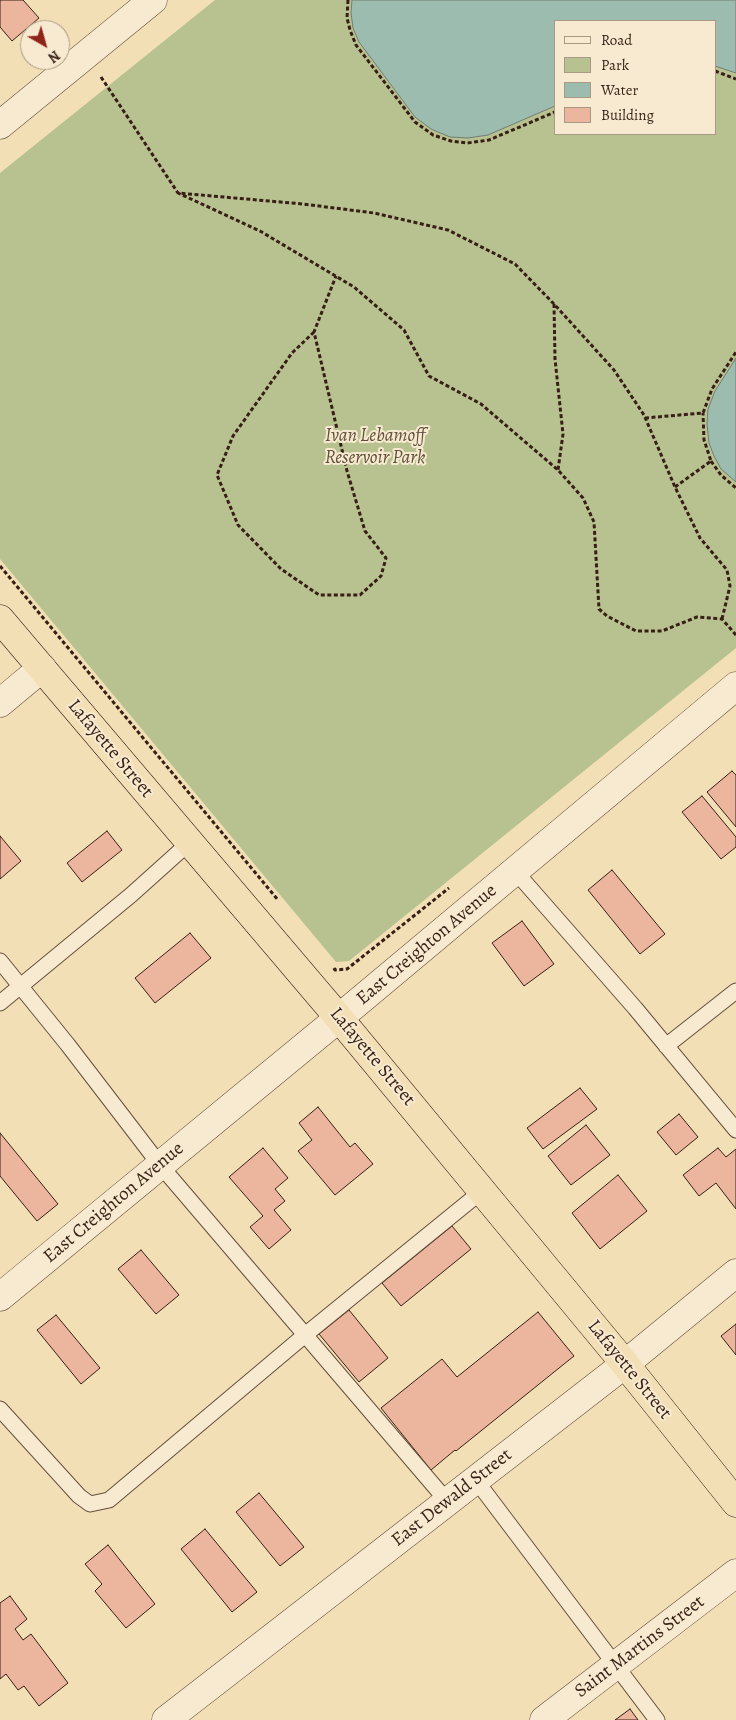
<!DOCTYPE html>
<style>
body{margin:0}
#map{position:relative;width:736px;height:1720px;overflow:hidden;background:#f2dfb6;font-family:Alegreya,serif}
canvas{display:block}
.legend{position:absolute;left:554px;top:20px;width:162px;height:115px;box-sizing:border-box;background:#f7ead0;border:1px solid #aa9985;margin:0;padding:6px 9px;list-style:none;font-size:15px;color:#371f15}
.legend li{display:flex;align-items:center;gap:10px;height:25px}
.legend b{width:25px;border:1px solid #aa9985}
.north{position:absolute;left:20px;top:20px;width:50px;height:50px;box-sizing:border-box;background:#f7ead0;border:1px solid #aa9985;border-radius:50%;rotate:142deg;font-size:14px;font-weight:700;line-height:20px;text-align:center;color:#371f15}
.north::after{content:'';display:block;margin:auto;width:18px;height:22px;background:#8f2418;clip-path:polygon(50% 0,100% 100%,50% 72%,0 100%)}
</style>
<div id="map">
<canvas width="736" height="1720"></canvas>
<ul class="legend">
<li><b style="height:6px;background:#f7ead0"></b>Road</li>
<li><b style="height:14px;background:#b8c290"></b>Park</li>
<li><b style="height:14px;background:#9bbcaf"></b>Water</li>
<li><b style="height:14px;background:#ecb59e"></b>Building</li>
</ul>
<div class="north">N</div>
</div>
<script>
const ctx = document.querySelector('canvas').getContext('2d');
ctx.lineJoin = 'round';
function paint(path, color) { ctx.fillStyle = color; ctx.fill(path, 'evenodd'); }
const shape = rows => new Path2D(rows.map(r => 'M' + r).join(''));
function strokePath(path, color, width, dash) { ctx.strokeStyle = color; ctx.lineWidth = width; ctx.lineCap = dash ? 'butt' : 'round'; ctx.setLineDash(dash || []); ctx.stroke(path); }
function write(font, color, halo, rows, align = 'center') {
  ctx.font = font + ' Alegreya,serif'; ctx.lineWidth = 4; ctx.setLineDash([]); ctx.textBaseline = 'middle'; ctx.strokeStyle = halo; ctx.fillStyle = color; for (const [text, x, y, turn = 0] of rows) {
    ctx.save(); ctx.translate(x, y); ctx.rotate((+turn || 0) * Math.PI / 180); ctx.textAlign = isNaN(turn) ? turn : align; if (halo) ctx.strokeText(text, 0, 0); ctx.fillText(text, 0, 0); ctx.restore();
  }
}
const green = shape([
 [215,0,736,0,736,648,349,961,336,962,0,559,0,173],
 [555,21,715,21,715,134,555,134]
]);
const water = shape([
 [352,0,736,0,736,73,715,66,715,21,555,21,555,106,488,135,468,138,450,137,431,129,415,117,359,42,353,28,351,13,352,0],
 [736,358,736,482,721,469,714,456,709,443,707,424,708,409,715,391,736,358]
]);
const building = shape([
 [0,0,23,0,39,18,12,41,0,27,0,0],
 [732,771,736,775,736,827,707,792,732,771],
 [702,796,736,837,736,847,721,859,682,812,702,796],
 [107,831,122,850,82,882,67,863,107,831],
 [0,836,21,861,0,879,0,836],
 [612,870,665,934,640,954,588,890,612,870],
 [522,921,554,964,524,986,492,943,522,921],
 [190,933,211,958,155,1003,135,978,190,933],
 [580,1088,597,1109,543,1149,527,1128,580,1088],
 [318,1107,350,1147,355,1143,373,1164,335,1195,298,1151,312,1140,299,1123,318,1107],
 [679,1114,698,1137,676,1155,657,1132,679,1114],
 [586,1125,610,1155,571,1185,548,1156,586,1125],
 [0,1133,58,1204,37,1221,0,1176,0,1133],
 [263,1148,288,1178,275,1189,285,1201,274,1210,291,1230,269,1249,250,1227,263,1216,229,1177,263,1148],
 [718,1148,726,1157,736,1149,736,1209,716,1183,699,1196,683,1175,718,1148],
 [618,1175,647,1211,600,1249,572,1213,618,1175],
 [452,1226,471,1249,401,1306,382,1283,452,1226],
 [141,1250,179,1295,156,1314,118,1269,141,1250],
 [349,1310,388,1358,359,1382,319,1334,349,1310],
 [538,1312,574,1356,456,1451,455,1450,431,1470,381,1408,442,1359,457,1377,538,1312],
 [56,1315,100,1368,81,1384,37,1330,56,1315],
 [736,1324,736,1355,721,1336,736,1324],
 [259,1493,304,1547,280,1566,236,1512,259,1493],
 [205,1529,257,1592,232,1612,181,1549,205,1529],
 [108,1545,155,1604,126,1628,95,1591,102,1584,85,1564,108,1545],
 [10,1596,27,1619,15,1629,23,1640,31,1634,68,1683,39,1706,24,1686,18,1690,6,1674,0,1679,0,1603,10,1596],
 [630,1709,638,1720,615,1720,630,1709]
]);
const path = shape([
 [348,0,347,18,350,30,356,45,415,122,433,135,451,141,467,143,489,140,555,112],
 [715,71,736,79],
 [101,77,178,193],
 [554,304,555,359,563,434,558,470],
 [314,332,292,353,233,436,217,475,238,525,281,569,319,595,360,595,381,576,386,558,365,531,347,471,314,332,336,276],
 [645,418,703,413,712,389,736,352],
 [711,461,721,475,736,488],
 [675,487,711,461,704,440,703,413],
 [0,566,278,900],
 [722,619,730,586,727,570,700,538,675,487,644,415,614,370,554,304,515,264,448,230,374,213,303,204,178,193,260,231,354,287,404,330,429,376,481,404,558,470,583,498,594,522,599,609,607,616,636,631,662,631,697,617,722,619,736,635],
 [334,968,335,970,347,969,449,888]
]);
const lane = shape([
 [515,871,635,1008,736,1130],
 [0,961,68,1045,160,1165,447,1501],
 [0,1003,131,895,190,842],
 [666,1046,736,991],
 [0,1409,79,1496,90,1504,109,1500,305,1335,482,1191],
 [475,1479,657,1720]
]);
const street = shape([
 [0,125,153,0],
 [0,703,42,668],
 [0,1297,339,1018,736,686],
 [166,1720,625,1364,736,1273],
 [544,1720,736,1573]
]);
const highway = shape([
 [0,619,339,1018,625,1364,736,1503]
]);
const parkNames = [
 ["Ivan Lebamoff",375,436],
 ["Reservoir Park",375,458]
];
const streetNames = [
 ["Lafayette Street",110,749,50],
 ["East Creighton Avenue",427,945,-40],
 ["Lafayette Street",372,1057,50],
 ["East Creighton Avenue",114,1203,-40],
 ["Lafayette Street",629,1370,51],
 ["East Dewald Street",452,1498,-38],
 ["Saint Martins Street",640,1647,-37]
];
paint(green, '#b8c290');
paint(water, '#9bbcaf');
strokePath(water, '#737d71', 1);
paint(building, '#ecb59e');
strokePath(building, '#371f15', 1);
strokePath(lane, '#664f3d', 17);
strokePath(street, '#664f3d', 29);
strokePath(highway, '#371f15', 29);
strokePath(path, '#371f15', 3, [4, 2.5]);
strokePath(lane, '#f7ead0', 15);
strokePath(street, '#f7ead0', 28);
strokePath(highway, '#f2dfb6', 28);
write('italic 19px', '#5e503a', '#f7ead0', parkNames);
write('19px', '#371f15', '#f7ead0', streetNames);
</script>
